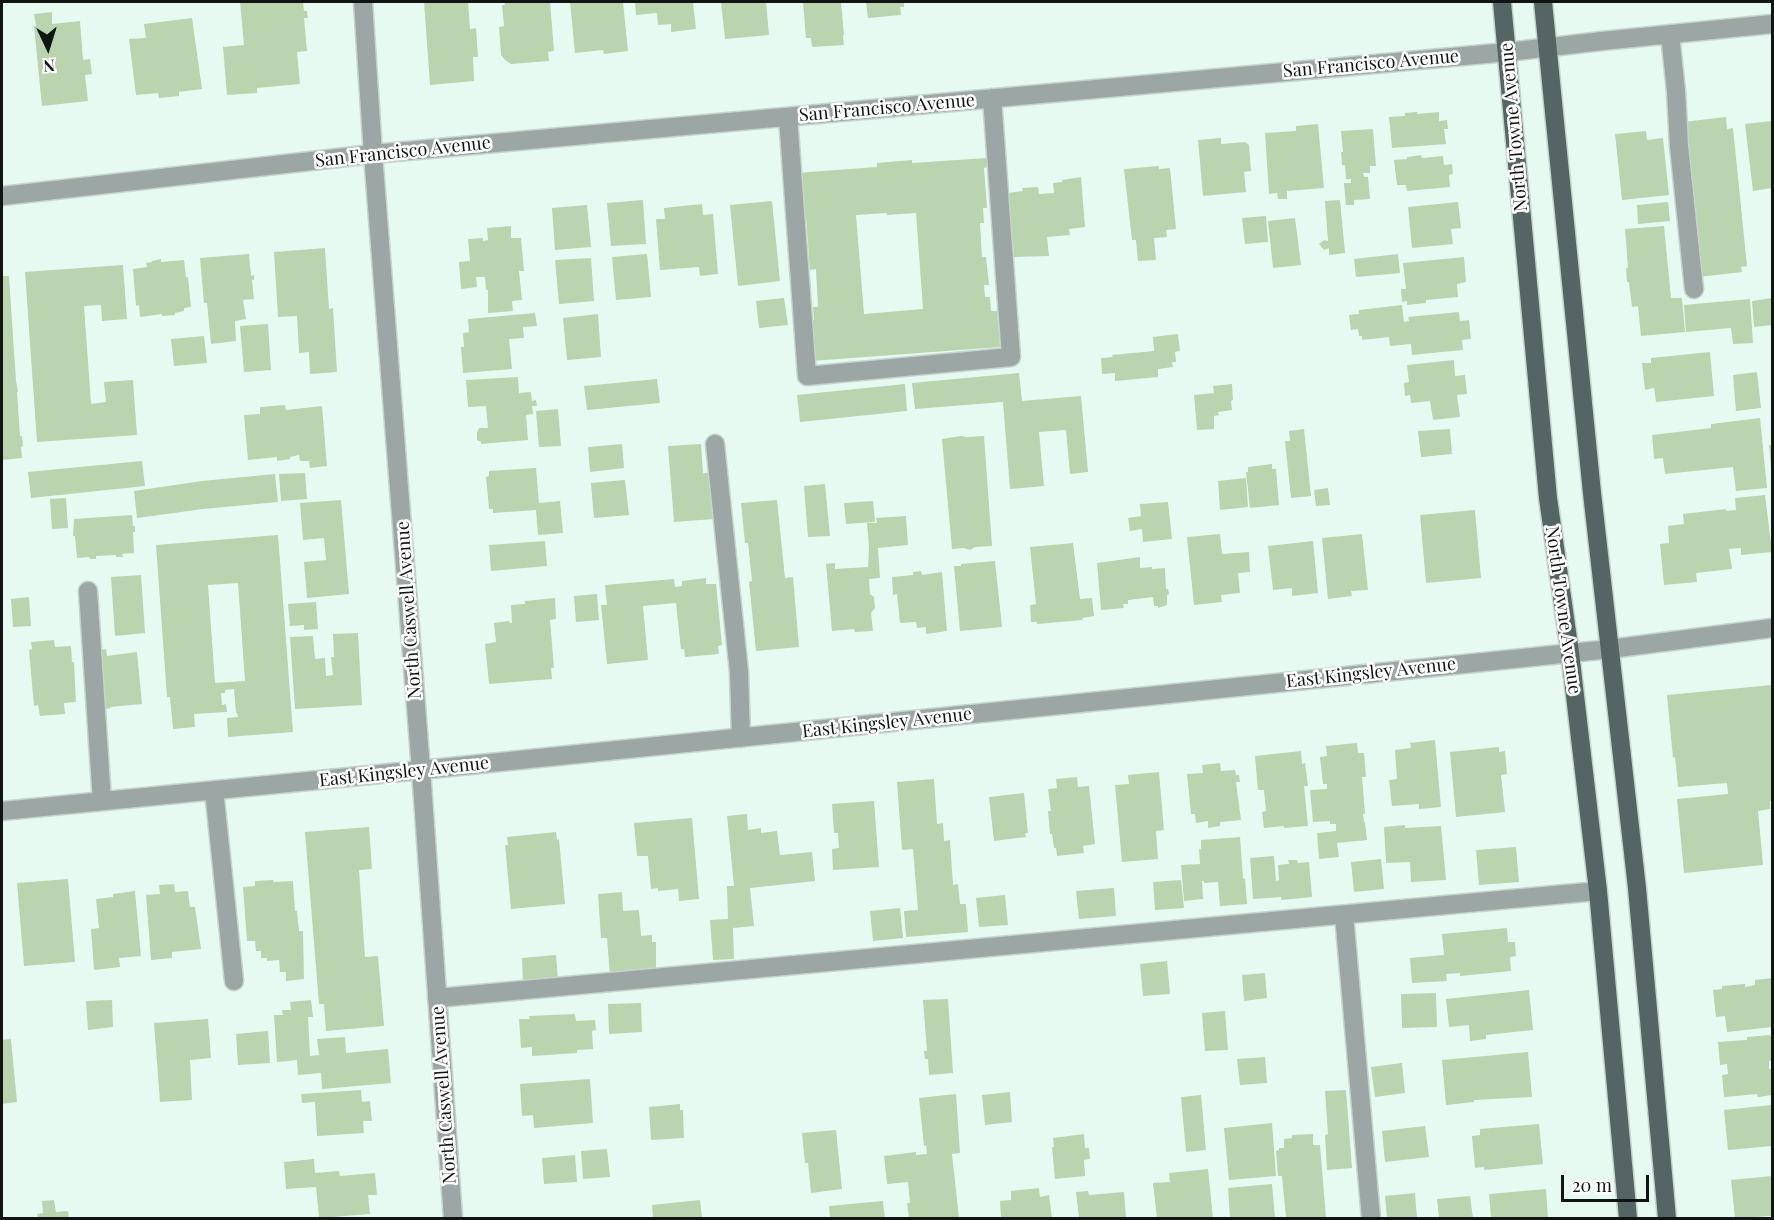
<!DOCTYPE html>
<style>
body{margin:0}
#map{position:relative;width:1774px;height:1220px;overflow:hidden;background:#e7faf1;font-family:"Playfair Display",serif}
canvas{display:block}
.frame{position:absolute;inset:0;border:3px solid #0f1512;pointer-events:none}
.north{position:absolute;left:18px;top:18px;width:60px;height:60px;-webkit-text-stroke:4px #fff;paint-order:stroke;rotate:176deg;font-size:16px;font-weight:700;line-height:24px;text-align:center;color:#0f1512}
.north::after{content:'';display:block;margin:auto;width:21px;height:27px;background:#0f1512;clip-path:polygon(50% 0,100% 100%,50% 72%,0 100%)}
.scale{position:absolute;left:1561px;top:1175px;width:88px;height:27px;box-sizing:border-box;border:3px solid #0f1512;border-top:0;padding-left:8px;font-size:18px;line-height:21px;white-space:nowrap;color:#0f1512;-webkit-text-stroke:4px #fff;paint-order:stroke}
</style>
<div id="map">
<canvas width="1774" height="1220"></canvas>
<div class="frame"></div>
<div class="north">N</div>
<div class="scale">20 m</div>
</div>
<script>
const ctx = document.querySelector('canvas').getContext('2d');
ctx.lineJoin = 'round';
function paint(path, color) { ctx.fillStyle = color; ctx.fill(path, 'evenodd'); }
const shape = rows => new Path2D(rows.map(r => 'M' + r).join(''));
function strokePath(path, color, width, dash) { ctx.strokeStyle = color; ctx.lineWidth = width; ctx.lineCap = dash ? 'butt' : 'round'; ctx.setLineDash(dash || []); ctx.stroke(path); }
function write(font, color, halo, rows, align = 'center') {
  ctx.font = font + ' "Playfair Display",serif'; ctx.lineWidth = 5; ctx.setLineDash([]); ctx.textBaseline = 'middle'; ctx.strokeStyle = halo; ctx.fillStyle = color; for (const [text, x, y, turn = 0] of rows) {
    ctx.save(); ctx.translate(x, y); ctx.rotate((+turn || 0) * Math.PI / 180); ctx.textAlign = isNaN(turn) ? turn : align; if (halo) ctx.strokeText(text, 0, 0); ctx.fillText(text, 0, 0); ctx.restore();
  }
}
const building = shape([
 [240,2,303,2,304,11,307,11,308,18,304,18,307,51,297,52,300,84,257,88,257,93,227,95,223,47,244,45],
 [424,2,468,2,470,29,476,28,478,57,473,57,474,81,430,85],
 [504,2,550,2,554,51,548,52,549,61,511,64,505,60,501,55,499,27,504,26,502,5,505,5],
 [570,2,623,2,628,51,604,54,603,50,575,53],
 [635,2,693,2,696,29,671,32,671,24,658,25,657,13,636,15],
 [721,2,766,2,769,35,725,39],
 [803,2,841,2,844,35,843,35,844,45,812,47,811,38,806,38],
 [866,2,904,2,904,7,900,7,901,15,868,18],
 [52,12,52,24,80,21,83,60,90,59,92,74,85,75,88,101,42,106,34,26,36,26,34,14],
 [192,18,202,89,179,92,179,96,159,98,158,93,136,95,129,39,146,38,144,24],
 [1417,112,1417,114,1439,112,1439,121,1447,120,1448,129,1444,129,1446,144,1392,148,1389,117,1405,116,1405,113],
 [1726,117,1727,129,1733,128,1747,266,1741,267,1742,272,1698,277,1683,122],
 [1772,121,1772,188,1753,191,1745,124],
 [1318,124,1324,188,1287,191,1287,199,1278,199,1277,193,1269,194,1265,133,1296,131,1296,126],
 [1373,129,1376,166,1370,166,1370,173,1363,173,1364,177,1368,177,1370,199,1354,200,1354,205,1346,205,1344,183,1351,183,1351,179,1346,179,1345,165,1342,165,1341,152,1343,152,1341,131],
 [1646,131,1647,140,1663,138,1669,195,1622,200,1615,134],
 [1221,138,1221,144,1245,142,1249,145,1251,171,1244,172,1246,192,1203,196,1198,140],
 [1421,155,1422,158,1443,156,1444,165,1452,164,1453,174,1449,175,1450,187,1407,191,1406,185,1397,185,1394,160,1407,159,1407,157],
 [987,158,988,167,984,168,987,208,983,208,984,223,980,223,982,257,986,257,989,285,984,285,985,297,990,297,991,311,997,311,1000,347,812,361,810,321,814,320,813,307,818,307,816,269,810,270,806,216,802,216,796,173,877,167,877,163,912,160,912,163],
 [887,213,887,215,916,213,923,309,864,314,856,215],
 [1159,166,1159,169,1170,168,1176,229,1166,230,1167,237,1154,238,1156,260,1138,261,1136,240,1132,240,1124,169],
 [1081,177,1085,227,1069,229,1070,235,1047,237,1049,256,1014,257,1008,193,1023,191,1022,188,1038,187,1039,194,1054,193,1053,183,1062,182,1062,180],
 [643,200,646,244,611,246,607,203],
 [1340,200,1345,253,1329,255,1329,248,1324,250,1319,244,1324,240,1328,241,1325,201],
 [772,201,780,281,738,286,730,205],
 [1458,202,1461,228,1451,229,1453,244,1412,248,1408,207],
 [1668,202,1670,221,1638,224,1637,205],
 [702,204,703,215,713,214,718,274,700,276,699,267,660,270,656,219,665,219,664,208],
 [587,205,591,247,555,250,552,208],
 [1266,216,1268,242,1245,244,1242,218],
 [1295,218,1301,265,1273,268,1268,221],
 [511,226,511,238,521,238,524,271,519,271,522,300,512,301,513,311,488,313,488,290,486,290,485,277,476,277,477,287,461,289,459,262,470,261,468,239,483,238,483,241,488,240,487,228],
 [1664,226,1671,298,1682,298,1685,332,1641,336,1638,306,1632,307,1629,282,1627,282,1626,268,1628,268,1625,229],
 [325,248,329,309,333,308,337,372,310,374,309,352,299,353,297,316,278,317,274,252],
 [249,254,251,276,254,275,254,280,252,280,254,299,243,300,246,319,235,321,236,341,211,344,207,303,204,303,200,258],
 [647,254,651,297,616,300,612,257],
 [1398,254,1400,273,1356,277,1354,259],
 [1464,257,1466,282,1457,284,1458,297,1426,300,1426,303,1407,305,1407,301,1402,302,1401,289,1406,289,1403,263],
 [591,258,594,301,559,304,555,260],
 [161,259,161,262,184,260,186,277,188,277,191,307,184,308,184,311,175,313,175,315,162,316,162,314,140,317,139,305,136,306,133,269,147,267,146,263,152,262,152,261],
 [123,265,127,319,102,321,101,305,84,306,91,404,106,402,104,382,133,380,137,435,37,442,25,272],
 [2,276,9,276,16,381,18,392,17,392,20,436,22,436,23,446,21,447,22,458,2,460],
 [784,298,788,325,759,328,756,301],
 [1772,298,1772,325,1754,327,1752,301],
 [1750,299,1753,343,1733,344,1731,328,1686,332,1684,305],
 [1402,305,1404,322,1409,321,1408,317,1459,312,1460,321,1469,320,1471,339,1462,340,1463,350,1412,355,1411,344,1390,346,1389,337,1362,340,1362,336,1359,336,1358,329,1351,330,1349,315,1359,314,1359,310],
 [535,313,537,326,523,327,524,338,509,339,512,369,463,373,461,347,464,347,463,333,469,332,468,319],
 [598,314,601,357,567,360,563,318],
 [268,324,271,370,244,372,240,326],
 [1178,334,1180,351,1175,352,1176,362,1172,362,1173,367,1158,369,1158,377,1115,381,1115,373,1102,374,1101,358,1113,357,1112,355,1154,351,1153,337],
 [204,336,207,363,174,366,171,339],
 [1710,352,1714,396,1656,402,1654,388,1645,390,1642,363,1651,363,1651,358],
 [1454,360,1455,376,1465,375,1467,394,1457,395,1460,417,1433,420,1430,401,1411,403,1410,395,1405,396,1404,383,1409,382,1407,365],
 [1757,372,1761,408,1736,411,1733,375],
 [1019,373,1022,401,1081,396,1088,472,1070,474,1066,430,1039,432,1044,486,1010,489,1003,402,915,409,912,383],
 [518,377,519,393,531,392,532,401,536,400,537,406,532,406,533,414,526,415,528,440,481,444,481,442,477,440,477,433,479,428,488,428,486,406,468,407,466,380],
 [657,379,660,403,587,410,584,386],
 [905,384,907,411,800,422,797,395],
 [1232,384,1233,400,1231,401,1232,410,1218,412,1219,415,1214,416,1214,429,1197,430,1194,395,1214,393,1213,386],
 [285,405,286,410,322,406,327,466,310,468,309,461,300,461,299,455,290,457,290,459,277,461,277,457,248,460,244,415,260,414,260,407],
 [558,409,561,446,539,447,536,411],
 [1760,418,1767,488,1736,491,1733,467,1665,474,1663,458,1654,459,1652,435,1711,428,1711,424],
 [1304,429,1311,496,1291,498,1285,441,1290,441,1289,431],
 [1450,429,1452,454,1421,457,1418,431],
 [961,436,967,437,984,436,992,546,975,547,970,550,964,548,952,549,942,439],
 [622,444,624,468,590,472,588,447],
 [701,444,703,473,710,473,714,519,674,522,668,446],
 [1769,445,1772,445,1772,468,1771,468],
 [142,461,145,486,31,498,28,472],
 [1272,464,1272,469,1276,469,1279,505,1250,508,1246,472,1248,472,1248,467],
 [536,468,539,503,560,501,563,533,538,535,536,510,493,513,493,509,489,509,486,477,489,476,489,471],
 [305,473,307,499,281,501,279,474],
 [275,474,278,502,203,509,137,518,134,491,202,481],
 [1246,478,1248,507,1220,510,1218,481],
 [625,480,629,515,594,518,591,483],
 [825,484,830,536,808,537,804,486],
 [1328,488,1330,505,1316,506,1314,490],
 [1765,495,1772,552,1741,555,1741,548,1729,549,1732,569,1696,573,1697,582,1664,585,1660,544,1669,543,1668,526,1684,524,1683,514,1726,509,1726,511,1736,510,1735,498],
 [66,498,68,528,52,529,50,499],
 [341,500,349,594,307,598,304,562,326,560,324,538,303,540,300,503],
 [777,500,785,578,793,577,799,647,756,651,749,582,752,581,748,543,745,543,741,503],
 [873,501,875,522,846,524,844,503],
 [1168,502,1172,539,1143,542,1142,529,1130,531,1128,518,1141,516,1140,504],
 [1475,510,1481,578,1426,583,1420,515],
 [132,515,133,526,135,526,135,532,133,532,134,553,122,554,123,557,116,557,116,555,96,556,96,559,90,559,89,557,77,558,75,536,73,536,74,519],
 [906,516,908,545,878,548,880,578,869,579,870,594,874,597,875,608,871,613,873,631,855,632,854,629,832,631,826,564,835,563,835,569,868,567,869,547,867,523,877,523,876,518],
 [1220,534,1222,554,1249,552,1250,572,1238,573,1240,593,1221,595,1222,602,1194,605,1187,537],
 [1362,534,1368,590,1351,591,1352,596,1328,599,1322,538],
 [278,535,293,732,228,737,227,718,238,717,237,713,236,713,234,689,225,690,225,693,221,693,222,705,226,704,227,712,194,714,195,727,173,729,170,697,167,697,156,545],
 [238,583,245,681,215,683,208,585],
 [545,541,547,566,491,571,489,545],
 [1313,541,1318,593,1292,596,1292,588,1273,590,1268,546],
 [1073,543,1080,599,1092,598,1094,616,1082,618,1083,620,1037,624,1037,622,1031,622,1030,605,1036,604,1030,547],
 [1140,557,1140,568,1152,567,1152,569,1165,568,1166,589,1168,589,1169,594,1167,595,1167,605,1158,608,1158,606,1154,606,1153,597,1128,600,1128,604,1123,604,1124,608,1101,610,1097,563],
 [995,561,1002,627,960,631,954,566,961,566,961,564],
 [921,571,922,575,942,572,947,631,926,634,926,627,917,628,916,622,900,623,897,594,893,595,892,577,913,575,913,572],
 [141,575,145,633,115,636,111,577],
 [706,578,706,584,716,584,722,645,718,646,719,654,685,657,684,649,681,649,676,603,643,606,648,660,607,664,601,605,607,605,605,585,674,579,675,587,682,586,682,581],
 [597,594,599,620,576,622,574,596],
 [29,597,31,626,13,627,11,599],
 [555,598,556,619,550,620,554,668,551,668,552,679,489,684,485,644,496,642,494,623,509,621,510,623,512,623,511,605,525,604,525,601],
 [316,602,318,629,304,630,304,625,290,626,288,604],
 [358,633,362,705,295,709,290,637,313,636,315,659,325,658,326,676,333,675,331,657,334,657,333,634],
 [54,640,55,647,71,646,72,662,74,662,76,702,64,703,65,714,40,716,38,705,34,706,29,650,32,649,31,642],
 [106,649,107,656,137,652,142,704,110,707,111,708,101,710,96,650],
 [1772,685,1772,801,1770,801,1770,809,1758,811,1763,865,1684,873,1677,799,1728,794,1727,783,1678,787,1675,757,1673,758,1667,695],
 [1435,740,1441,807,1419,809,1419,804,1392,806,1389,780,1397,779,1395,750,1411,748,1410,743],
 [1357,743,1358,753,1364,753,1366,777,1362,777,1365,814,1363,814,1364,822,1365,822,1367,840,1337,843,1339,857,1319,859,1317,833,1336,831,1336,824,1330,824,1330,821,1313,822,1310,790,1327,789,1327,784,1323,784,1320,757,1327,756,1326,746],
 [1499,747,1499,752,1505,751,1507,774,1501,775,1505,812,1456,817,1450,752],
 [1301,751,1302,764,1305,763,1308,786,1304,786,1308,826,1284,828,1284,826,1264,828,1262,812,1266,811,1264,790,1258,790,1255,756],
 [1220,763,1221,771,1235,770,1236,775,1239,775,1240,782,1236,782,1241,820,1220,822,1220,826,1208,828,1208,821,1196,823,1195,814,1191,814,1187,774,1203,773,1202,765],
 [1159,772,1164,830,1156,831,1158,859,1122,862,1115,785,1129,784,1128,775],
 [1077,777,1078,787,1089,786,1095,844,1083,846,1084,853,1057,856,1056,848,1054,848,1052,834,1050,834,1048,811,1051,811,1048,789,1057,788,1056,779],
 [934,779,937,824,943,823,944,841,950,840,953,885,958,884,960,904,966,904,968,932,906,937,904,911,918,910,913,849,902,850,897,782],
 [1024,793,1028,833,1025,833,1026,837,994,841,989,797],
 [874,801,879,867,833,870,832,849,839,848,838,833,834,833,832,804],
 [747,814,748,830,761,828,761,833,777,831,780,855,812,852,815,881,750,888,754,926,733,928,734,959,713,960,710,920,728,919,727,886,734,886,727,816],
 [692,818,699,899,679,901,678,889,658,891,658,888,651,889,648,856,637,856,634,823],
 [1405,825,1405,828,1441,826,1446,880,1411,882,1410,862,1386,863,1384,827],
 [369,827,372,869,359,870,365,957,378,956,384,1026,326,1031,324,1004,319,1004,305,832],
 [556,832,557,840,559,839,565,904,511,909,505,845,508,845,507,837],
 [1240,837,1243,879,1245,878,1247,904,1220,906,1218,882,1204,883,1204,881,1202,881,1203,899,1184,901,1181,865,1200,864,1199,849,1201,849,1201,840],
 [1516,847,1519,882,1479,885,1476,850],
 [1274,856,1276,881,1279,880,1278,865,1289,864,1288,860,1297,860,1298,863,1309,862,1312,897,1281,900,1281,897,1253,899,1250,858],
 [1381,859,1384,889,1354,892,1351,862],
 [68,879,75,962,24,966,17,883],
 [273,880,274,882,293,881,295,911,297,911,299,931,303,931,304,979,286,981,286,972,280,972,279,960,267,961,267,958,261,958,261,951,256,951,255,941,247,941,243,887,255,886,255,881],
 [1181,880,1184,908,1155,910,1153,882],
 [174,884,175,892,188,891,190,907,195,907,201,949,172,952,172,958,151,960,146,895,160,894,159,885],
 [1114,888,1116,916,1079,919,1076,891],
 [135,891,141,956,119,958,120,967,94,970,91,929,99,928,96,899,113,897,113,894],
 [622,892,623,911,639,910,641,936,652,935,652,942,656,942,656,971,610,975,607,938,601,938,598,894],
 [1005,895,1008,925,979,927,976,898],
 [900,908,903,938,873,941,870,911],
 [1507,928,1508,942,1515,942,1516,956,1510,957,1511,971,1460,976,1460,973,1446,974,1447,981,1412,983,1410,958,1444,955,1442,934],
 [556,955,558,980,523,983,522,958],
 [1167,961,1170,994,1143,996,1140,964],
 [1265,973,1267,998,1244,1001,1242,975],
 [1772,978,1772,1027,1727,1032,1725,1016,1716,1017,1713,990,1722,989,1722,986,1745,984,1745,987,1755,985,1755,980],
 [1529,990,1533,1030,1486,1035,1486,1039,1470,1041,1469,1025,1449,1027,1446,999],
 [1436,993,1437,1027,1402,1028,1401,994],
 [948,999,953,1073,929,1075,928,1059,925,1059,924,1051,927,1051,923,1000],
 [112,1000,113,1027,88,1030,86,1001],
 [311,1000,313,1017,308,1017,310,1056,319,1055,317,1039,345,1037,346,1053,388,1049,391,1083,322,1089,321,1073,298,1075,297,1060,277,1062,274,1015,283,1015,282,1010,291,1010,290,1002],
 [641,1003,642,1032,609,1034,608,1004],
 [1225,1011,1228,1050,1205,1051,1202,1013],
 [575,1014,576,1021,595,1020,596,1030,592,1031,593,1049,577,1050,577,1053,532,1056,532,1047,521,1048,519,1019,530,1019,529,1016],
 [208,1019,211,1058,190,1060,192,1100,160,1102,154,1023],
 [268,1031,270,1063,238,1065,236,1034],
 [1770,1035,1771,1037,1772,1037,1772,1060,1769,1061,1769,1069,1772,1069,1772,1095,1758,1097,1757,1094,1724,1097,1722,1075,1728,1074,1727,1064,1720,1065,1718,1042,1747,1040,1747,1037],
 [11,1039,17,1102,2,1104,2,1040],
 [1528,1052,1532,1097,1474,1100,1474,1102,1446,1105,1442,1060],
 [1265,1057,1267,1083,1240,1085,1237,1059],
 [1402,1063,1405,1093,1375,1097,1371,1067],
 [590,1079,593,1123,534,1128,533,1115,522,1116,520,1084],
 [361,1090,362,1102,370,1101,372,1121,363,1121,364,1133,317,1136,315,1102,302,1103,301,1094],
 [1346,1090,1352,1168,1327,1170,1325,1135,1328,1134,1325,1091],
 [1010,1092,1012,1122,985,1125,982,1095],
 [956,1094,960,1153,952,1154,959,1218,909,1218,907,1203,910,1203,908,1182,887,1184,884,1156,916,1152,916,1155,927,1154,926,1145,924,1146,919,1098],
 [1201,1095,1206,1150,1186,1152,1181,1097],
 [680,1104,680,1110,683,1110,684,1138,651,1140,649,1107],
 [1772,1105,1772,1146,1728,1150,1724,1110],
 [1272,1123,1276,1176,1229,1180,1224,1128],
 [1539,1124,1543,1164,1484,1170,1484,1167,1475,1168,1472,1136,1480,1135,1480,1129],
 [1425,1126,1429,1157,1385,1162,1382,1131],
 [836,1130,842,1189,811,1193,808,1163,805,1163,802,1133],
 [1084,1134,1085,1148,1089,1148,1090,1159,1084,1160,1085,1176,1055,1179,1052,1147,1054,1147,1053,1138],
 [1313,1134,1313,1145,1320,1145,1326,1218,1286,1218,1282,1176,1278,1176,1276,1151,1279,1150,1279,1148,1284,1148,1284,1139,1292,1138,1292,1135],
 [607,1149,610,1177,583,1179,581,1151],
 [575,1155,577,1182,544,1184,542,1158],
 [314,1159,315,1173,339,1171,340,1176,375,1173,377,1195,368,1195,370,1214,319,1218,316,1187,286,1189,284,1162],
 [1208,1169,1213,1218,1157,1218,1153,1183,1170,1182,1169,1173],
 [1772,1176,1772,1216,1735,1218,1731,1180],
 [1272,1184,1275,1218,1230,1218,1228,1188],
 [1039,1188,1040,1197,1049,1195,1052,1218,1001,1218,1000,1201,1011,1200,1011,1191],
 [1546,1189,1548,1218,1491,1218,1489,1194],
 [1088,1191,1089,1195,1124,1192,1126,1218,1079,1218,1076,1192],
 [1415,1193,1417,1218,1387,1218,1385,1196],
 [1470,1196,1473,1218,1439,1218,1437,1199],
 [54,1200,56,1212,68,1211,69,1218,38,1218,37,1214,43,1213,42,1201],
 [700,1200,702,1218,653,1218,652,1205],
 [883,1201,885,1218,830,1218,829,1206]
]);
const minor = shape([
 [363,2,373,154,421,770,453,1218],
 [1670,35,1676,91,1679,146,1694,289],
 [788,117,807,376,1011,357,992,98],
 [2,196,373,154,1508,52,1602,41,1772,24],
 [715,444,739,672,741,738],
 [88,591,102,801],
 [214,790,234,981],
 [2,811,421,770,1513,659,1610,649,1772,628],
 [1344,915,1371,1218],
 [437,998,1598,891]
]);
const major = shape([
 [1502,2,1548,498,1570,653,1598,891,1628,1218],
 [1543,2,1592,493,1637,888,1667,1218]
]);
const streetNames = [
 ["San Francisco Avenue",1371,64,-5],
 ["San Francisco Avenue",887,108,-5],
 ["North Towne Avenue",1514,127,-95],
 ["San Francisco Avenue",403,152,-6],
 ["North Caswell Avenue",409,610,-94],
 ["North Towne Avenue",1563,610,82],
 ["East Kingsley Avenue",1371,673,-6],
 ["East Kingsley Avenue",887,723,-6],
 ["East Kingsley Avenue",404,772,-6],
 ["North Caswell Avenue",444,1095,-94]
];
paint(building, '#bad4af');
strokePath(minor, '#c4d5cd', 21);
strokePath(major, '#c4d5cd', 21);
strokePath(minor, '#9ca6a5', 18);
strokePath(major, '#546564', 18);
write('18px', '#0f1512', '#fff', streetNames);
</script>
